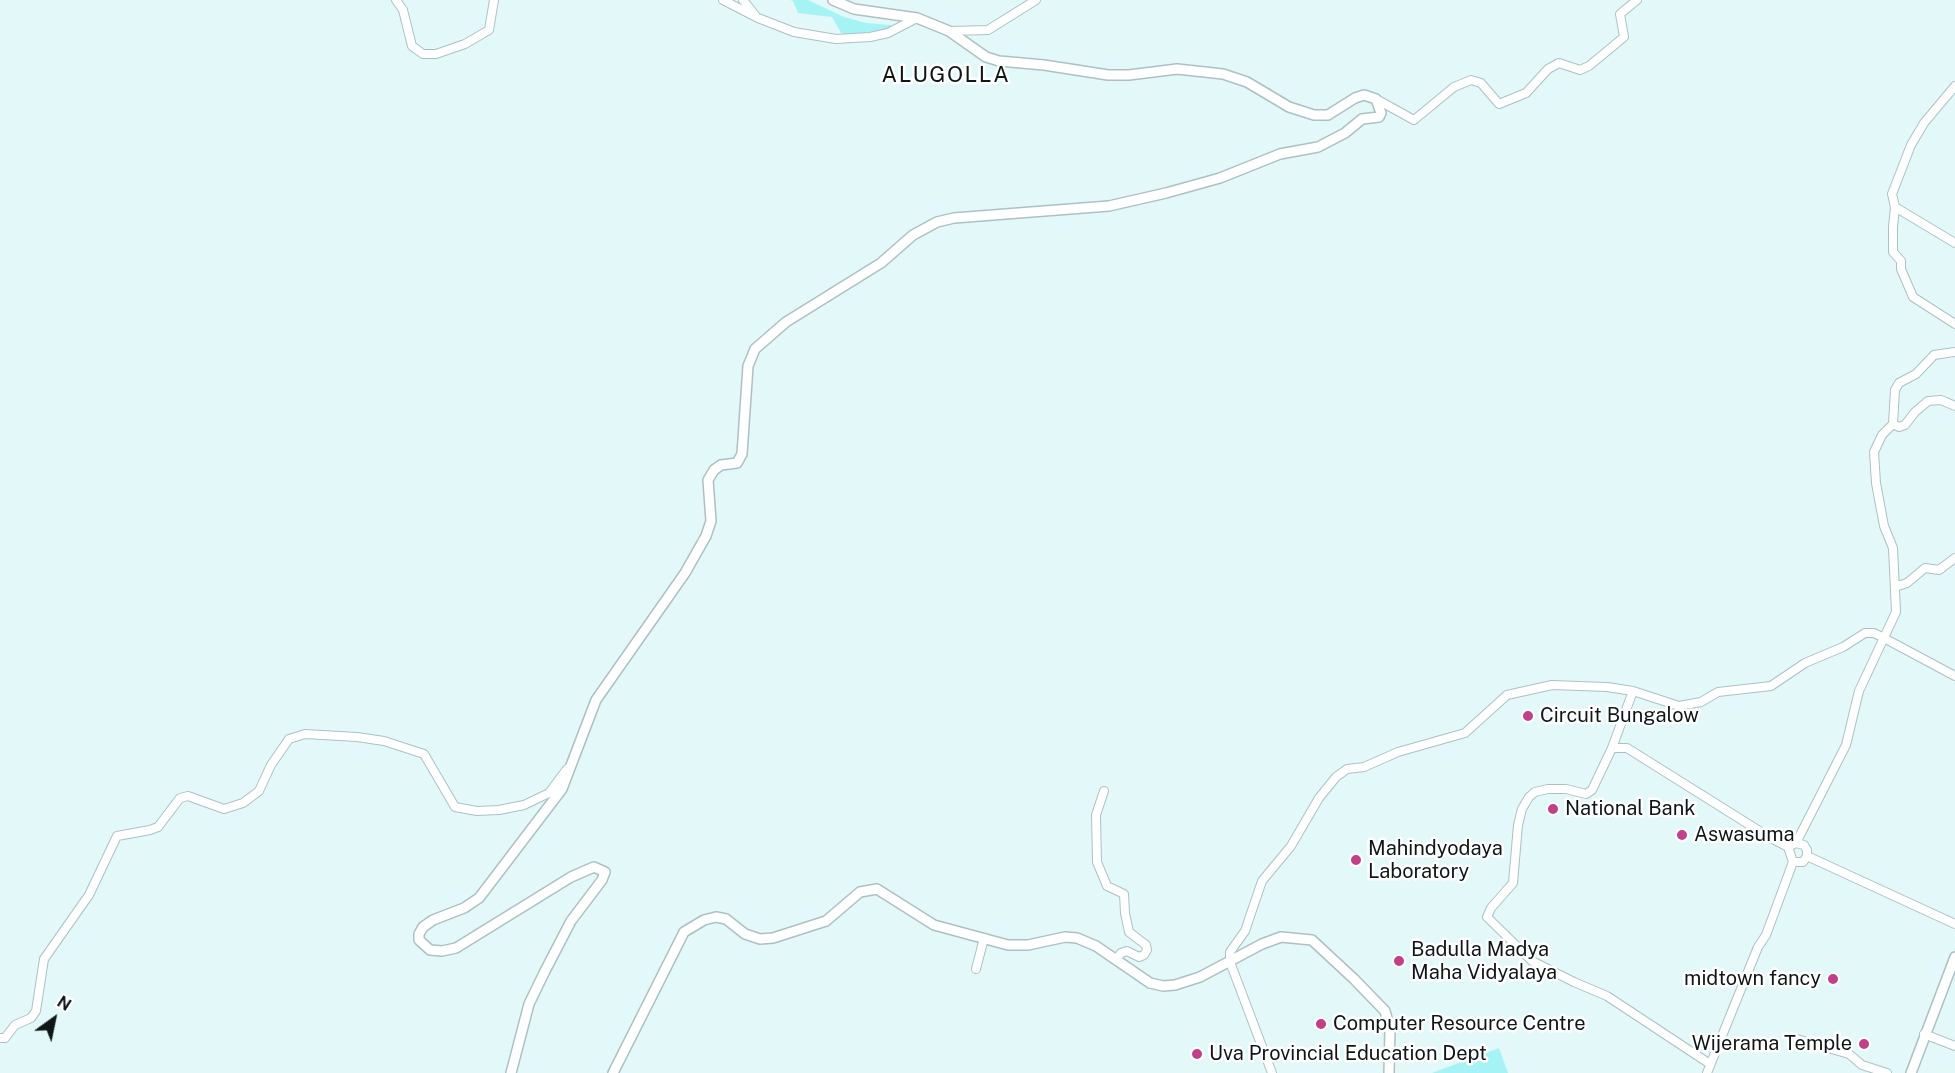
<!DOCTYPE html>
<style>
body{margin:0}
#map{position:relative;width:1955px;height:1073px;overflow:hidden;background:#e3f8f9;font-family:"Public Sans",sans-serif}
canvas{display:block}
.north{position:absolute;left:24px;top:989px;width:60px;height:60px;-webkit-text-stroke:4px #fff;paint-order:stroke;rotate:33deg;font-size:16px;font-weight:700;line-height:24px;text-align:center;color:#0f1616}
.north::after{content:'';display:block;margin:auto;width:21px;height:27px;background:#0f1616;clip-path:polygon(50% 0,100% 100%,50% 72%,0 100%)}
</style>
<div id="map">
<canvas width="1955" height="1073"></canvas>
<div class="north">N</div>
</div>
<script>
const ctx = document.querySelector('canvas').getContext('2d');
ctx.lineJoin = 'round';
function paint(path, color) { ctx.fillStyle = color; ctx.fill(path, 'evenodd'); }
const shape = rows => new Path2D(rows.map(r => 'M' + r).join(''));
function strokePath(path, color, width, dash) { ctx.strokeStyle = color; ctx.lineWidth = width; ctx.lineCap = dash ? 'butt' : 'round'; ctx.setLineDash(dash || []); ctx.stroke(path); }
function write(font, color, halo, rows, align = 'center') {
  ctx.font = font + ' "Public Sans",sans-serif'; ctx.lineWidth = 5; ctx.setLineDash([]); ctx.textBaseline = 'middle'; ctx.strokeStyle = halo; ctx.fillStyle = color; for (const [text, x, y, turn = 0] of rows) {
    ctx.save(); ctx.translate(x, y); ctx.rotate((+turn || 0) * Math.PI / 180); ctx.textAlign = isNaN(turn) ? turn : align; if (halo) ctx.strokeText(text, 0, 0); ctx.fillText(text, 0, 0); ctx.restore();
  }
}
const green = shape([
 [790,0,808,0,844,17,866,23,891,25,897,28,847,35,841,33,832,17,798,13,793,1],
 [1499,1048,1508,1073,1432,1073]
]);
const minor = shape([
 [396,0,403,10,412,46,423,54,436,54,465,44,489,30,494,0],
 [723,0,758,18,794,32,836,39,870,37,888,33,917,18],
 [743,0,755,15],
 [949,31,988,30,1036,0],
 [1955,86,1924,123,1911,145,1892,194,1895,207,1893,227,1893,252,1901,261,1901,269,1913,297,1955,324],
 [1376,99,1414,120,1454,87,1471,80,1481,83,1499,104,1526,93,1548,69,1559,63,1580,70,1589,66,1624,37,1620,14,1637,0],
 [1895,207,1955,243],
 [1955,352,1934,355,1916,374,1899,383,1895,390,1893,424,1899,427,1905,425,1915,412,1928,401,1941,400,1955,406],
 [1895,587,1907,583,1925,568,1939,570,1955,558],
 [1633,691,1612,748,1592,790,1586,794,1566,789,1548,789,1535,792,1529,797,1522,809,1518,825,1513,883,1491,908,1487,917,1532,961,1574,982,1607,996,1710,1064],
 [1612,748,1627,748,1769,837,1788,847],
 [1104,791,1096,815,1097,862,1107,886,1124,894,1125,913,1129,932,1146,945,1147,950,1144,955,1139,957,1127,951,1121,953,1116,959],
 [1796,843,1846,745,1859,691,1896,612,1893,548,1884,526,1876,483,1874,452,1882,435,1893,424],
 [1796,843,1804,845,1807,850,1807,856,1803,862,1793,862,1788,847,1796,843],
 [1807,856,1955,924],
 [976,969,984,938],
 [1924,1034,1955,1046],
 [0,1038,5,1038,15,1025,31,1018,36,1011,44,959,89,895,117,836,150,830,158,827,180,798,188,796,224,809,243,803,259,791,271,765,289,739,305,734,357,737,384,741,424,754,455,807,477,811,499,810,524,805,549,793,567,769],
 [1797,1039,1849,1054,1862,1065,1887,1073],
 [1272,1073,1230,962,1230,952,1245,931,1262,881,1291,846,1319,798,1336,777,1347,769,1364,767,1398,752,1465,733,1507,695,1552,685,1607,687,1633,691,1679,706,1701,702,1718,692,1771,686,1805,663,1843,647,1865,633,1874,633,1882,637,1955,676],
 [1707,1073,1758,947,1766,935,1793,862]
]);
const major = shape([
 [511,1073,529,1004,545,971,571,921,602,880,605,872,594,867,571,877,456,948,442,951,430,950,419,940,419,934,423,927,433,920,464,908,479,898,562,789,596,700,685,573,706,536,711,521,708,480,714,470,721,465,737,463,742,454,748,366,755,349,786,322,881,263,913,235,937,222,954,218,1109,206,1166,193,1220,178,1280,154,1318,147,1345,133,1362,119,1379,117,1381,113,1376,99,1364,95,1355,98,1328,115,1314,115,1289,107,1247,82,1223,74,1177,69,1129,75,1108,75,1044,65,999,61,986,57,949,31,917,18,854,9,833,0],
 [613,1073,684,932,704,920,716,917,726,919,745,934,760,939,773,938,826,921,860,892,877,889,934,925,1008,945,1028,945,1065,937,1077,938,1096,946,1150,983,1163,986,1175,985,1200,977,1262,944,1281,937,1312,940,1354,979,1385,1011,1390,1029,1389,1073],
 [1911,1073,1955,957]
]);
const markers = [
 [1528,716,6,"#c14089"],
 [1553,809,6,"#c14089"],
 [1682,835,6,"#c14089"],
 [1356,860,6,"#c14089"],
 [1399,961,6,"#c14089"],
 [1833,979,6,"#c14089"],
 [1321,1024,6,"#c14089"],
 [1864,1044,6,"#c14089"],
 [1197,1054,6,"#c14089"]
];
const poiNames = [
 ["Circuit Bungalow",1540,716],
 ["National Bank",1565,809],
 ["Aswasuma",1694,835],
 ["Mahindyodaya",1368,849],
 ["Laboratory",1368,872],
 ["Badulla Madya",1411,950],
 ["Maha Vidyalaya",1411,973],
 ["midtown fancy",1821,979,"right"],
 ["Computer Resource Centre",1333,1024],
 ["Wijerama Temple",1852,1044,"right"],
 ["Uva Provincial Education Dept",1209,1054]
];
const quarterNames = [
 ["ALUGOLLA",946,75]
];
paint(green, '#a6f3f6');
strokePath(minor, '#adc1c2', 10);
strokePath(major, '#adc1c2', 12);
strokePath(minor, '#fff', 8);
strokePath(major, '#fff', 9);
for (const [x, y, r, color] of markers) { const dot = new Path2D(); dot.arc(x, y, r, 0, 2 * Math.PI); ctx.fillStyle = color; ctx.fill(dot); strokePath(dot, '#fff', 2); }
write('20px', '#0f1616', '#fff', poiNames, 'left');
ctx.letterSpacing = '1.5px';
write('22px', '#0f1616', '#fff', quarterNames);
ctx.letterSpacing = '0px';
</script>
